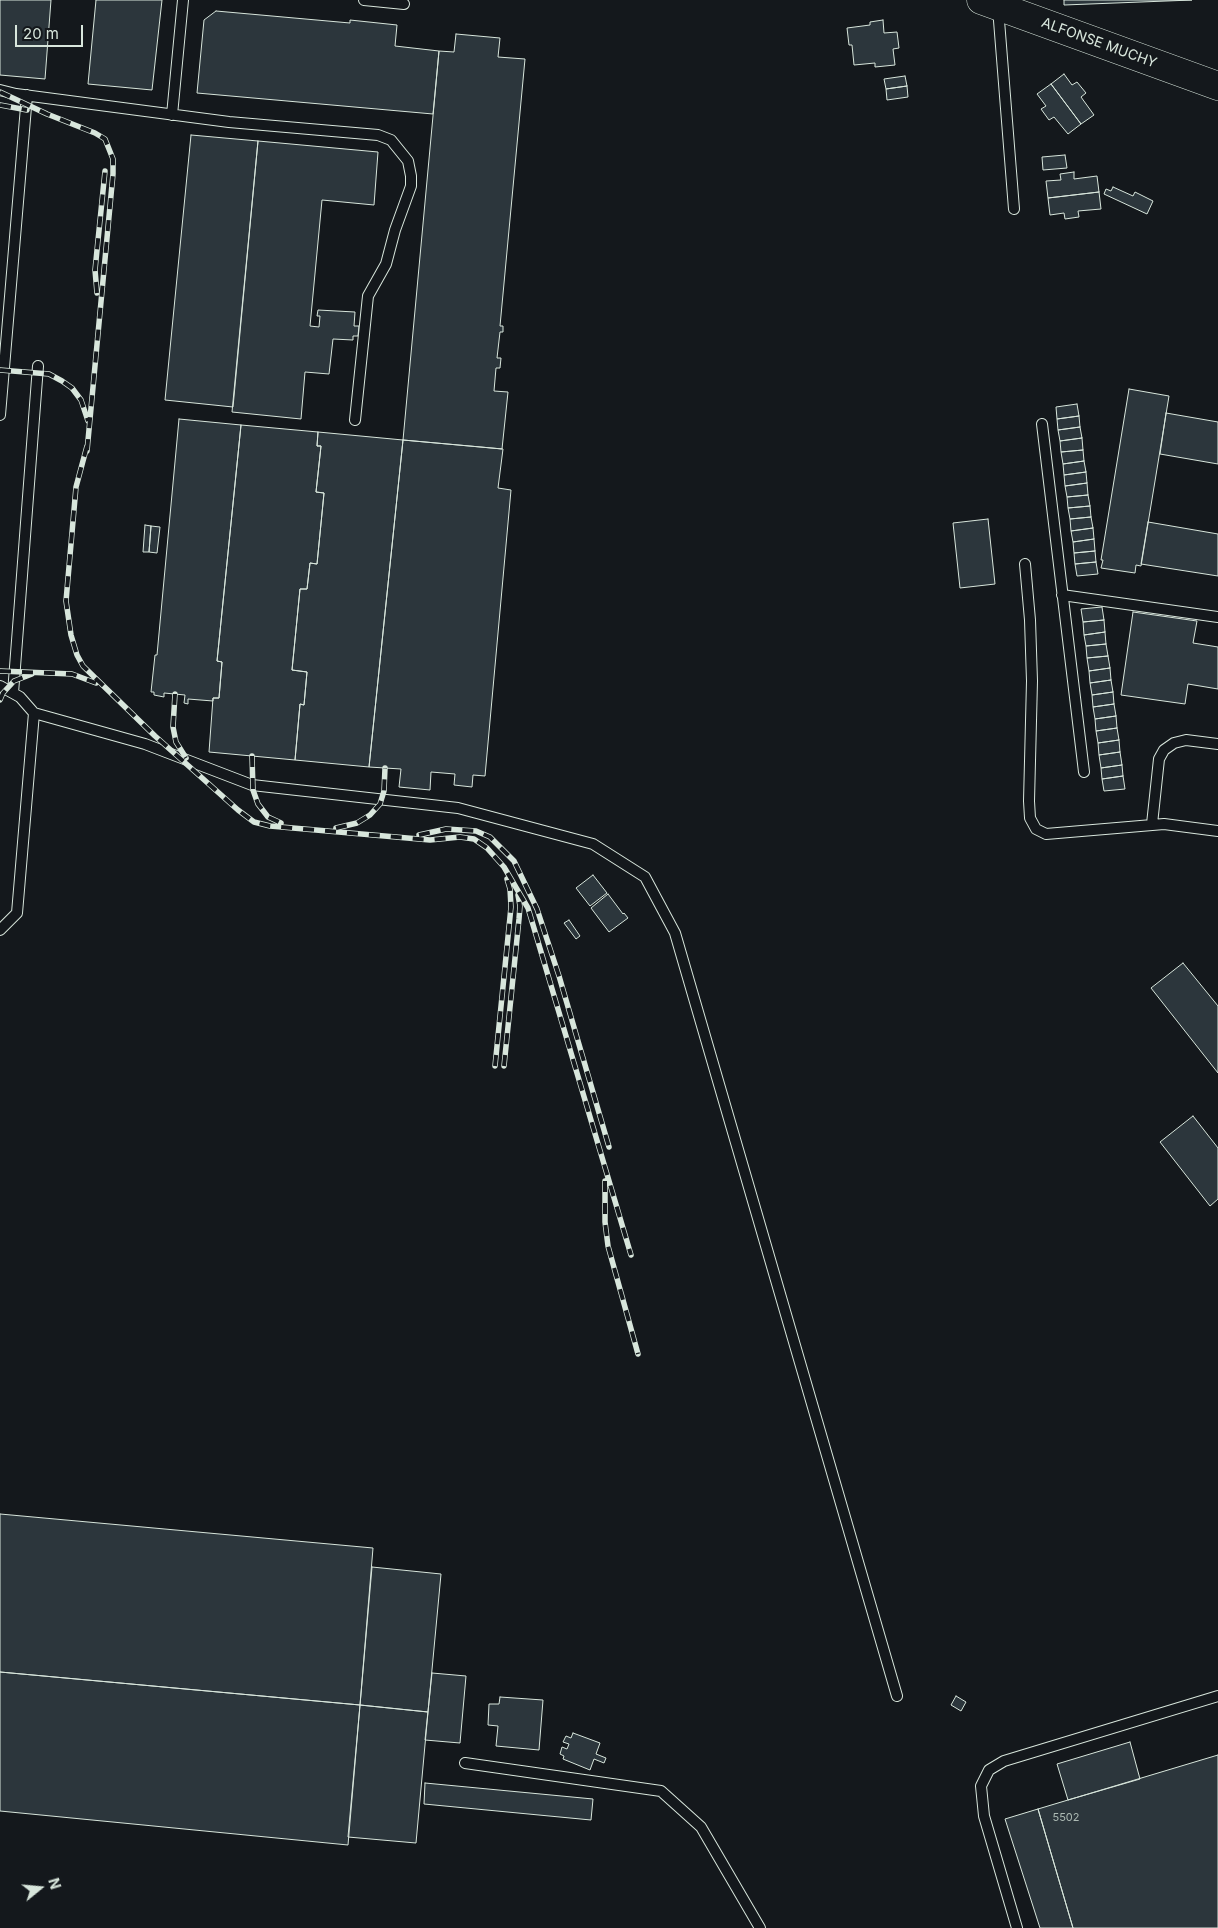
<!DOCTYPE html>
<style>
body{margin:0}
#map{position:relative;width:1218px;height:1928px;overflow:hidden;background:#14181c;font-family:Inter,sans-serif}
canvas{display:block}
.north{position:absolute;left:15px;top:1863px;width:50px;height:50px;-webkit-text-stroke:4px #14181c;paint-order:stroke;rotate:73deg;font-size:14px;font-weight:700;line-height:20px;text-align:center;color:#d8e6dc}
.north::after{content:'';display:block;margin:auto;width:18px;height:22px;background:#d8e6dc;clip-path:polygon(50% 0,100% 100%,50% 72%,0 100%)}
.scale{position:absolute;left:15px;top:25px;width:68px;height:22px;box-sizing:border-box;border:2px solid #d8e6dc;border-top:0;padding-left:6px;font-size:15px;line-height:18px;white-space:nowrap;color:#d8e6dc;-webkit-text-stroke:4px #14181c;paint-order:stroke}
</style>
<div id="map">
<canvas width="1218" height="1928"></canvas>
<div class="north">N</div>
<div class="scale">20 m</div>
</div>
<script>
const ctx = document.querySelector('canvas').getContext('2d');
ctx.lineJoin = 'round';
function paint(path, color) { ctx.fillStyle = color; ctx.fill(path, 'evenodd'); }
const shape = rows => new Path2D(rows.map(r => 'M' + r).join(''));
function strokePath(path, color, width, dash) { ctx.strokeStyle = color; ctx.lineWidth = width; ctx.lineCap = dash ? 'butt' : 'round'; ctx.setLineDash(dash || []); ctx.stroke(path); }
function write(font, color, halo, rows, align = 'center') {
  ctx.font = font + ' Inter,sans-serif'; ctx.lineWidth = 4; ctx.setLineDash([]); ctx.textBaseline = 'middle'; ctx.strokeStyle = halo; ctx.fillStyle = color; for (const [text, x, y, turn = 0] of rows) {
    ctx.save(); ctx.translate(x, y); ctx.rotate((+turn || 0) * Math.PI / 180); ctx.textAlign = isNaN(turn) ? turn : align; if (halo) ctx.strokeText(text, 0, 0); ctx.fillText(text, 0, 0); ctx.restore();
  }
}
const building = shape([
 [0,0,51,0,45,79,0,75,0,0],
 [96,0,162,0,152,90,88,84,96,0],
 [1064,0,1192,0,1064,5,1064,0],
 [216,11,350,23,350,20,397,25,395,46,439,51,433,114,197,93,204,20,216,11],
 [883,20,884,33,897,32,899,48,893,49,895,65,875,67,875,63,854,65,852,45,849,45,847,28,870,25,870,22,883,20],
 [456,34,500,38,498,57,525,59,500,326,503,326,503,332,500,332,497,358,501,358,500,368,496,368,494,391,508,392,502,449,403,440,439,51,454,52,456,34],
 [1064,74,1072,85,1077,82,1086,93,1081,97,1094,115,1081,124,1051,84,1064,74],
 [905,76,907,86,886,89,884,79,905,76],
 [1051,84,1081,124,1068,134,1054,117,1049,120,1041,109,1046,106,1037,94,1051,84],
 [907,86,908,97,887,100,886,89,907,86],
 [191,135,258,141,233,407,165,400,191,135],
 [258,141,378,152,374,205,322,200,310,326,319,327,320,316,317,316,318,310,355,312,354,326,359,326,358,336,353,336,353,340,333,339,329,374,305,372,301,419,232,412,258,141],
 [1065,155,1067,168,1043,170,1042,157,1065,155],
 [1074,172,1074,179,1097,176,1099,192,1048,198,1046,181,1061,180,1060,174,1074,172],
 [1113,187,1133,196,1135,192,1153,201,1147,214,1104,194,1106,189,1111,191,1113,187],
 [1099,192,1101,209,1078,211,1079,217,1065,219,1064,213,1050,215,1048,198,1099,192],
 [1129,389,1169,396,1141,566,1136,565,1135,573,1101,568,1103,560,1101,560,1129,389],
 [1077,404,1079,416,1057,419,1056,407,1077,404],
 [1166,413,1218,422,1218,464,1160,454,1166,413],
 [1079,416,1080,427,1058,430,1057,419,1079,416],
 [179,419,241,425,217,661,222,662,219,698,213,698,213,701,188,699,188,704,184,703,185,695,164,693,164,697,154,695,154,692,151,692,155,655,157,655,179,419],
 [241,425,318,432,317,446,321,446,316,492,324,493,317,564,310,563,307,589,300,589,292,670,307,672,304,705,300,704,295,760,209,752,213,698,219,698,222,662,217,661,241,425],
 [1080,427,1082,438,1060,441,1058,430,1080,427],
 [318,432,403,440,369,767,295,760,300,704,304,705,307,672,292,670,300,589,307,589,310,563,317,564,324,493,316,492,321,446,317,446,318,432],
 [1082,438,1083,450,1061,452,1060,441,1082,438],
 [403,440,503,449,498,488,511,490,485,776,473,775,472,787,454,785,455,774,431,772,430,790,399,787,401,769,369,767,403,440],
 [1083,450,1084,461,1063,464,1061,452,1083,450],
 [1084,461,1086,472,1064,475,1063,464,1084,461],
 [1086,472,1087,483,1065,486,1064,475,1086,472],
 [1087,483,1088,495,1067,497,1065,486,1087,483],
 [1088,495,1090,506,1068,508,1067,497,1088,495],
 [1090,506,1091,517,1070,519,1068,508,1090,506],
 [1091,517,1093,528,1071,531,1070,519,1091,517],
 [988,519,995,584,960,588,953,523,988,519],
 [1148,522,1218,534,1218,576,1141,564,1148,522],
 [145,525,151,526,149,552,143,552,145,525],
 [151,526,160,527,157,553,149,552,151,526],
 [1093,528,1094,539,1073,542,1071,531,1093,528],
 [1094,539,1095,551,1074,553,1073,542,1094,539],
 [1095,551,1096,562,1075,564,1074,553,1095,551],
 [1096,562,1098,574,1077,576,1075,564,1096,562],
 [1102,607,1104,620,1083,622,1081,609,1102,607],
 [1133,612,1197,621,1193,643,1218,647,1218,689,1188,684,1185,704,1121,695,1133,612],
 [1104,620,1105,632,1084,635,1083,622,1104,620],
 [1105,632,1106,644,1086,646,1084,635,1105,632],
 [1106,644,1108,656,1087,658,1086,646,1106,644],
 [1108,656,1110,668,1089,671,1087,658,1108,656],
 [1110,668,1111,680,1090,683,1089,671,1110,668],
 [1111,680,1113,692,1092,695,1090,683,1111,680],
 [1113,692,1114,704,1093,707,1092,695,1113,692],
 [1114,704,1116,716,1095,719,1093,707,1114,704],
 [1116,716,1117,728,1096,731,1095,719,1116,716],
 [1117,728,1119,740,1098,743,1096,731,1117,728],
 [1119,740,1120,752,1099,755,1098,743,1119,740],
 [1120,752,1122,765,1101,768,1099,755,1120,752],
 [1122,765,1123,776,1102,779,1101,768,1122,765],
 [1123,776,1125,789,1104,791,1102,779,1123,776],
 [593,875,607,893,590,906,576,888,593,875],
 [608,894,623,914,624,913,628,918,609,932,591,908,608,894],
 [569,920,580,936,576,939,564,923,569,920],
 [1183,963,1218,1006,1218,1073,1151,988,1183,963],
 [1193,1116,1218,1148,1218,1199,1210,1206,1160,1142,1193,1116],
 [0,1514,373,1548,360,1705,0,1672,0,1514],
 [372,1567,441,1574,428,1712,360,1705,372,1567],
 [0,1672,360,1705,348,1845,0,1811,0,1672],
 [432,1673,466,1676,460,1743,425,1740,432,1673],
 [956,1696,966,1702,961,1711,951,1705,956,1696],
 [500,1697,543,1700,539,1750,496,1746,498,1726,488,1725,489,1704,499,1704,500,1697],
 [360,1705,428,1712,416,1843,348,1837,360,1705],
 [573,1733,600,1743,596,1754,606,1758,604,1763,594,1759,590,1770,563,1759,564,1756,560,1754,562,1747,567,1749,569,1744,563,1742,566,1736,571,1738,573,1733],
 [1130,1742,1140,1779,1068,1800,1057,1764,1130,1742],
 [1218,1755,1218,1928,1073,1928,1038,1809,1218,1755],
 [425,1783,593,1799,591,1820,424,1804,425,1783],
 [1038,1809,1073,1928,1040,1928,1005,1819,1038,1809]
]);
const lane = shape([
 [364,0,404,4],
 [998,8,1014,209],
 [0,90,16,94,229,122,378,135,391,140,408,161,411,176,411,186,395,230,386,264,368,296,355,420],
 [172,115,183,0],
 [0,415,27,95],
 [1042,424,1084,772],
 [1025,564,1030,620,1032,681,1029,801,1030,818,1036,829,1046,834,1164,824,1218,831],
 [1062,595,1218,617],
 [0,686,20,697,34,713,145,744,252,785,458,808,593,844,645,877,675,933,897,1696],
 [13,693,38,366],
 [1152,824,1159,759,1164,750,1174,743,1186,740,1218,744],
 [0,930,17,913,34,713],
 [465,1763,661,1791,701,1827,760,1928],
 [1017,1928,984,1816,981,1786,989,1770,1004,1761,1218,1696]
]);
const secondary = shape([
 [981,0,1218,86]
]);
const rail = shape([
 [0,92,47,114,95,133,105,139,113,159,113,174,87,451],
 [0,105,27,110],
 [97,293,95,270,105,171],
 [0,370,49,374,62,381,72,388,81,400,88,421],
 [87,446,76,487,66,601,71,635,77,655,83,666,155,736,238,810,254,822,270,826,430,840,460,837,474,839,487,848,504,867,528,908,631,1255],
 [0,671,72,674,96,683],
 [175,694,173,727,176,742,186,758],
 [0,700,3,693,14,681,32,674],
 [252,756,253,790,258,804,268,817,281,823],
 [336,828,357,823,370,815,380,804,384,791,385,768],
 [419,835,446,829,476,831,490,837,514,861,537,909,559,976,609,1147],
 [495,1066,511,907,510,889,507,879],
 [504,1066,519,919,520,906,518,895],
 [605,1181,605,1222,608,1246,638,1354]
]);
const numberNames = [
 ["5502",1066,1818]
];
const streetNames = [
 ["ALFONSE MUCHY",1099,43,20]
];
paint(building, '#2c363c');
strokePath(building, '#d8e6dc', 1);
strokePath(lane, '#d8e6dc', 12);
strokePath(secondary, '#d8e6dc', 29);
strokePath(lane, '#14181c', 10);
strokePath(secondary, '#14181c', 28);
strokePath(rail, '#d8e6dc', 5.5);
strokePath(rail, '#14181c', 4, [11]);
write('11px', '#adbab4', null, numberNames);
write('14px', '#d8e6dc', '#14181c', streetNames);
</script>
